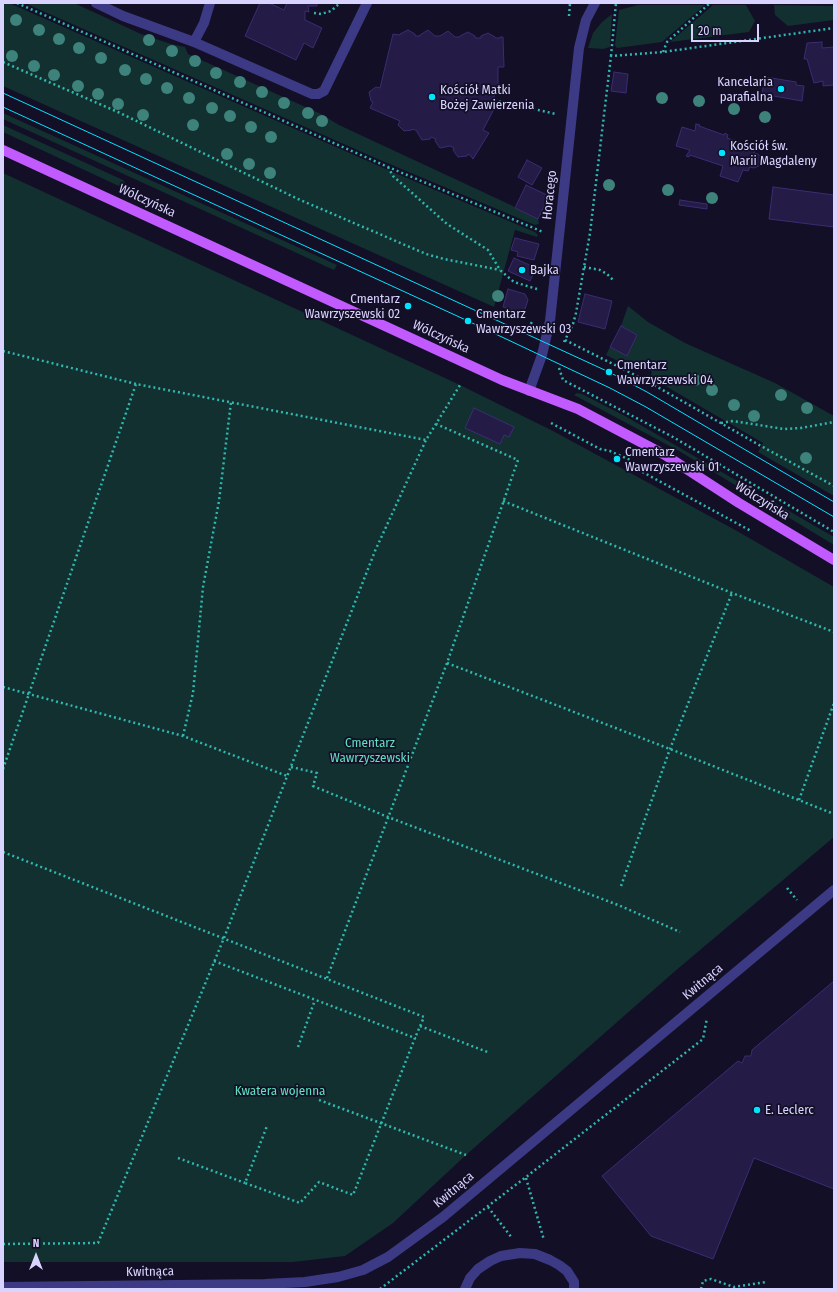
<!DOCTYPE html>
<meta charset="utf-8">
<style>
body{margin:0}
#map{position:relative;width:837px;height:1292px;overflow:hidden;background:#130f26;font-family:"Fira Sans Condensed",sans-serif}
canvas{display:block}
.frame{position:absolute;inset:0;border:4px solid #d9d4ff;pointer-events:none}
.north{position:absolute;left:16px;top:1236px;width:40px;height:40px;-webkit-text-stroke:3px #130f26;paint-order:stroke;rotate:0deg;font-size:11px;font-weight:700;line-height:16px;text-align:center;color:#d9d4ff}
.north::after{content:'';display:block;margin:auto;width:14px;height:18px;background:#d9d4ff;clip-path:polygon(50% 0,100% 100%,50% 72%,0 100%)}
.scale{position:absolute;left:691px;top:24px;width:68px;height:18px;box-sizing:border-box;border:2px solid #d9d4ff;border-top:0;padding-left:5px;font-size:12px;line-height:14px;white-space:nowrap;color:#d9d4ff;-webkit-text-stroke:3px #130f26;paint-order:stroke}
</style>
<div id="map">
<canvas width="837" height="1292"></canvas>
<div class="frame"></div>
<div class="north">N</div>
<div class="scale">20 m</div>
</div>
<script>
const ctx = document.querySelector('canvas').getContext('2d');
ctx.lineJoin = 'round';
function paint(path, color) { ctx.fillStyle = color; ctx.fill(path, 'evenodd'); }
const shape = rows => new Path2D(rows.map(r => 'M' + r).join(''));
function strokePath(path, color, width, dash) { ctx.strokeStyle = color; ctx.lineWidth = width; ctx.lineCap = dash ? 'butt' : 'round'; ctx.setLineDash(dash || []); ctx.stroke(path); }
function write(font, color, halo, rows, align = 'center') {
  ctx.font = font + ' "Fira Sans Condensed",sans-serif'; ctx.lineWidth = 3.5; ctx.setLineDash([]); ctx.textBaseline = 'middle'; ctx.strokeStyle = halo; ctx.fillStyle = color; for (const [text, x, y, turn = 0] of rows) {
    ctx.save(); ctx.translate(x, y); ctx.rotate((+turn || 0) * Math.PI / 180); ctx.textAlign = isNaN(turn) ? turn : align; if (halo) ctx.strokeText(text, 0, 0); ctx.fillText(text, 0, 0); ctx.restore();
  }
}
const green = shape([
 [3,3,9,3,395,173,535,232,538,235,537,237,515,230,494,307,3,86],
 [29,3,74,3,141,34,171,44,185,47,188,54,321,114,339,125,513,206,515,208,538,219,539,224,535,225,380,160,29,5],
 [638,5,705,5,662,42,617,48,615,45,619,10],
 [713,5,746,5,755,21,749,32,670,42],
 [774,5,834,6,834,20,788,26,775,15],
 [612,14,610,47,603,49,588,48,593,33,602,22],
 [3,113,115,164,337,265,334,270,3,119],
 [3,125,123,180,125,183,123,188,3,132],
 [3,173,460,385,553,431,737,531,834,587,834,837,674,972,466,1155,393,1223,345,1256,293,1262,3,1262],
 [628,306,648,322,685,343,775,383,834,416,834,496,758,452,763,443,650,377,652,372,635,362,632,368,606,355,610,347,627,355,637,335,621,326],
 [577,393,582,394,625,416,834,537,834,545,679,451,574,395]
]);
const building = shape([
 [260,3,269,3,284,10,287,3,317,3,317,6,308,6,309,12,305,11,305,20,322,28,313,48,304,43,296,60,245,36,260,3],
 [408,30,415,34,415,36,420,36,420,35,428,30,435,36,440,36,448,31,455,37,460,37,460,36,468,32,475,36,475,38,481,38,481,36,488,33,495,37,495,38,500,38,500,37,503,37,504,67,498,67,498,91,502,93,502,94,495,93,492,106,499,107,498,109,494,109,483,130,489,133,473,159,472,158,472,157,468,154,467,156,458,157,453,150,454,148,450,146,440,148,435,141,436,139,431,137,430,139,422,140,417,132,417,131,413,129,412,130,404,131,398,125,400,121,370,108,373,102,371,101,369,92,376,87,380,88,393,34,400,35,400,34,408,30],
 [822,42,822,48,834,47,834,85,823,86,823,81,814,83,807,59,804,59,807,43,822,42],
 [614,72,628,74,626,93,611,91,614,72],
 [765,77,796,82,796,85,804,86,802,101,762,94,765,77],
 [696,124,700,125,699,126,724,135,725,133,728,135,727,138,754,147,754,145,757,146,754,153,758,154,761,157,762,161,764,161,763,164,754,168,750,167,748,171,743,170,738,182,720,176,723,166,690,155,689,157,686,156,690,150,676,146,682,127,695,131,696,124],
 [527,160,542,168,532,185,518,177,527,160],
 [526,185,549,196,538,219,515,208,526,185],
 [773,187,834,195,834,227,769,219,773,187],
 [680,200,707,204,707,209,679,205,680,200],
 [515,238,539,244,534,260,517,256,518,252,511,250,515,238],
 [514,258,536,268,530,281,508,271,514,258],
 [508,289,525,294,528,300,525,309,519,312,503,307,508,289],
 [585,294,612,301,605,329,578,322,585,294],
 [621,326,637,335,627,356,610,347,621,326],
 [474,408,514,427,509,437,504,435,500,444,465,428,474,408],
 [834,981,834,1189,754,1158,713,1259,651,1236,602,1176,738,1061,742,1063,745,1056,751,1056,752,1050,834,981]
]);
const path = shape([
 [17,3,388,167,543,232],
 [314,13,321,14,331,11,340,3],
 [569,16,570,3],
 [663,52,667,42,710,3],
 [611,56,616,3],
 [3,62,120,113,298,199,426,254,444,259,500,270],
 [494,100,556,114],
 [388,167,393,176,447,224,488,250,500,270,514,282,537,289],
 [584,267,600,270,607,274,614,281],
 [528,328,532,322],
 [565,340,647,381,761,446,834,486],
 [564,342,573,324,576,313,590,233,611,56,663,52,834,28],
 [3,351,136,384],
 [559,368,563,380,673,437,834,532],
 [551,423,600,449,610,451,630,460,637,469,751,531],
 [721,423,733,421,784,429,801,428,834,422],
 [503,501,732,593,834,632],
 [447,663,670,749,834,814],
 [3,687,183,736,287,776],
 [183,736,193,693,203,587,219,501,231,402],
 [291,767,317,773,313,786,388,817,618,905,680,932],
 [3,769,136,384,426,440,460,385],
 [799,800,834,703],
 [3,852,424,1017,415,1038],
 [621,886,670,749,732,593],
 [787,888,797,900],
 [214,961,415,1038,353,1195,319,1182,300,1203,245,1183,267,1126],
 [327,978,447,663,518,460,436,424],
 [420,1026,490,1053],
 [298,1047,315,1000],
 [319,1100,466,1155],
 [178,1158,245,1183],
 [526,1178,544,1240],
 [488,1207,512,1238],
 [3,1244,98,1243,224,938,375,551,426,440],
 [380,1289,526,1177,703,1039,707,1018],
 [701,1289,703,1281,711,1279,734,1287,766,1282]
]);
const minor = shape([
 [96,3,123,16,194,42,312,94,318,94,324,91,367,3],
 [194,42,204,23,210,3],
 [529,391,542,355,550,321,579,48,586,20,595,3],
 [3,1287,265,1284,305,1282,338,1277,363,1270,388,1257,443,1217,834,890],
 [465,1289,470,1278,478,1269,490,1261,501,1256,520,1253,535,1254,550,1260,559,1265,567,1271,574,1282,574,1289]
]);
const major = shape([
 [3,150,502,380,578,409,665,455,739,503,834,560]
]);
const tram = shape([
 [3,93,609,372,647,392,834,502],
 [3,107,468,321,610,388,646,407,834,517]
]);
const trees = [
 [16,20],
 [39,30],
 [59,39],
 [149,40],
 [79,48],
 [172,51],
 [12,56],
 [101,58],
 [195,61],
 [34,66],
 [125,70],
 [216,73],
 [54,75],
 [146,79],
 [240,82],
 [78,86],
 [167,88],
 [262,92],
 [98,94],
 [189,98],
 [662,98],
 [699,101],
 [284,103],
 [118,104],
 [212,108],
 [734,109],
 [308,113],
 [143,115],
 [230,116],
 [765,117],
 [322,121],
 [193,125],
 [251,127],
 [271,137],
 [227,154],
 [249,164],
 [270,173],
 [609,185],
 [668,190],
 [712,198],
 [498,296],
 [695,380],
 [712,390],
 [781,395],
 [734,405],
 [807,408],
 [754,416],
 [806,458]
];
const markers = [
 [781,89,4,"#00e5ff"],
 [432,97,4,"#00e5ff"],
 [722,153,4,"#00e5ff"],
 [522,270,4,"#00e5ff"],
 [408,306,4,"#00e5ff"],
 [468,321,4,"#00e5ff"],
 [609,372,4,"#00e5ff"],
 [617,459,4,"#00e5ff"],
 [757,1110,4,"#00e5ff"]
];
const poiNames = [
 ["Kancelaria",773,82,"right"],
 ["parafialna",773,97,"right"],
 ["Kościół Matki",440,90],
 ["Bożej Zawierzenia",440,105],
 ["Kościół św.",730,146],
 ["Marii Magdaleny",730,161],
 ["Bajka",530,270],
 ["Cmentarz",400,299,"right"],
 ["Wawrzyszewski 02",400,314,"right"],
 ["Cmentarz",476,314],
 ["Wawrzyszewski 03",476,329],
 ["Cmentarz",617,365],
 ["Wawrzyszewski 04",617,380],
 ["Cmentarz",625,452],
 ["Wawrzyszewski 01",625,467],
 ["E. Leclerc",765,1110]
];
const streetNames = [
 ["Horacego",550,195,-84],
 ["Wólczyńska",147,201,25],
 ["Wólczyńska",441,337,25],
 ["Wólczyńska",762,501,32],
 ["Kwitnąca",703,982,-40],
 ["Kwitnąca",454,1190,-40],
 ["Kwitnąca",150,1272,-1]
];
const parkNames = [
 ["Cmentarz",370,743],
 ["Wawrzyszewski",370,758],
 ["Kwatera wojenna",280,1091]
];
paint(green, '#12302f');
paint(building, '#241b47');
strokePath(building, '#3b2d73', 1);
strokePath(path, '#2fb8b0', 2.5, [2, 3]);
strokePath(minor, '#3d3a85', 10);
strokePath(major, '#c25bff', 10);
strokePath(tram, '#00e5ff', 1);
ctx.fillStyle = '#3d827b';
for (const [x, y] of trees) { ctx.beginPath(); ctx.arc(x, y, 6, 0, 2 * Math.PI); ctx.fill(); }
for (const [x, y, r, color] of markers) { const dot = new Path2D(); dot.arc(x, y, r, 0, 2 * Math.PI); ctx.fillStyle = color; ctx.fill(dot); strokePath(dot, '#130f26', 1.5); }
write('13px', '#d9d4ff', '#130f26', poiNames, 'left');
write('13px', '#d9d4ff', '#130f26', streetNames);
write('13px', '#5fe0c0', '#130f26', parkNames);
</script>
